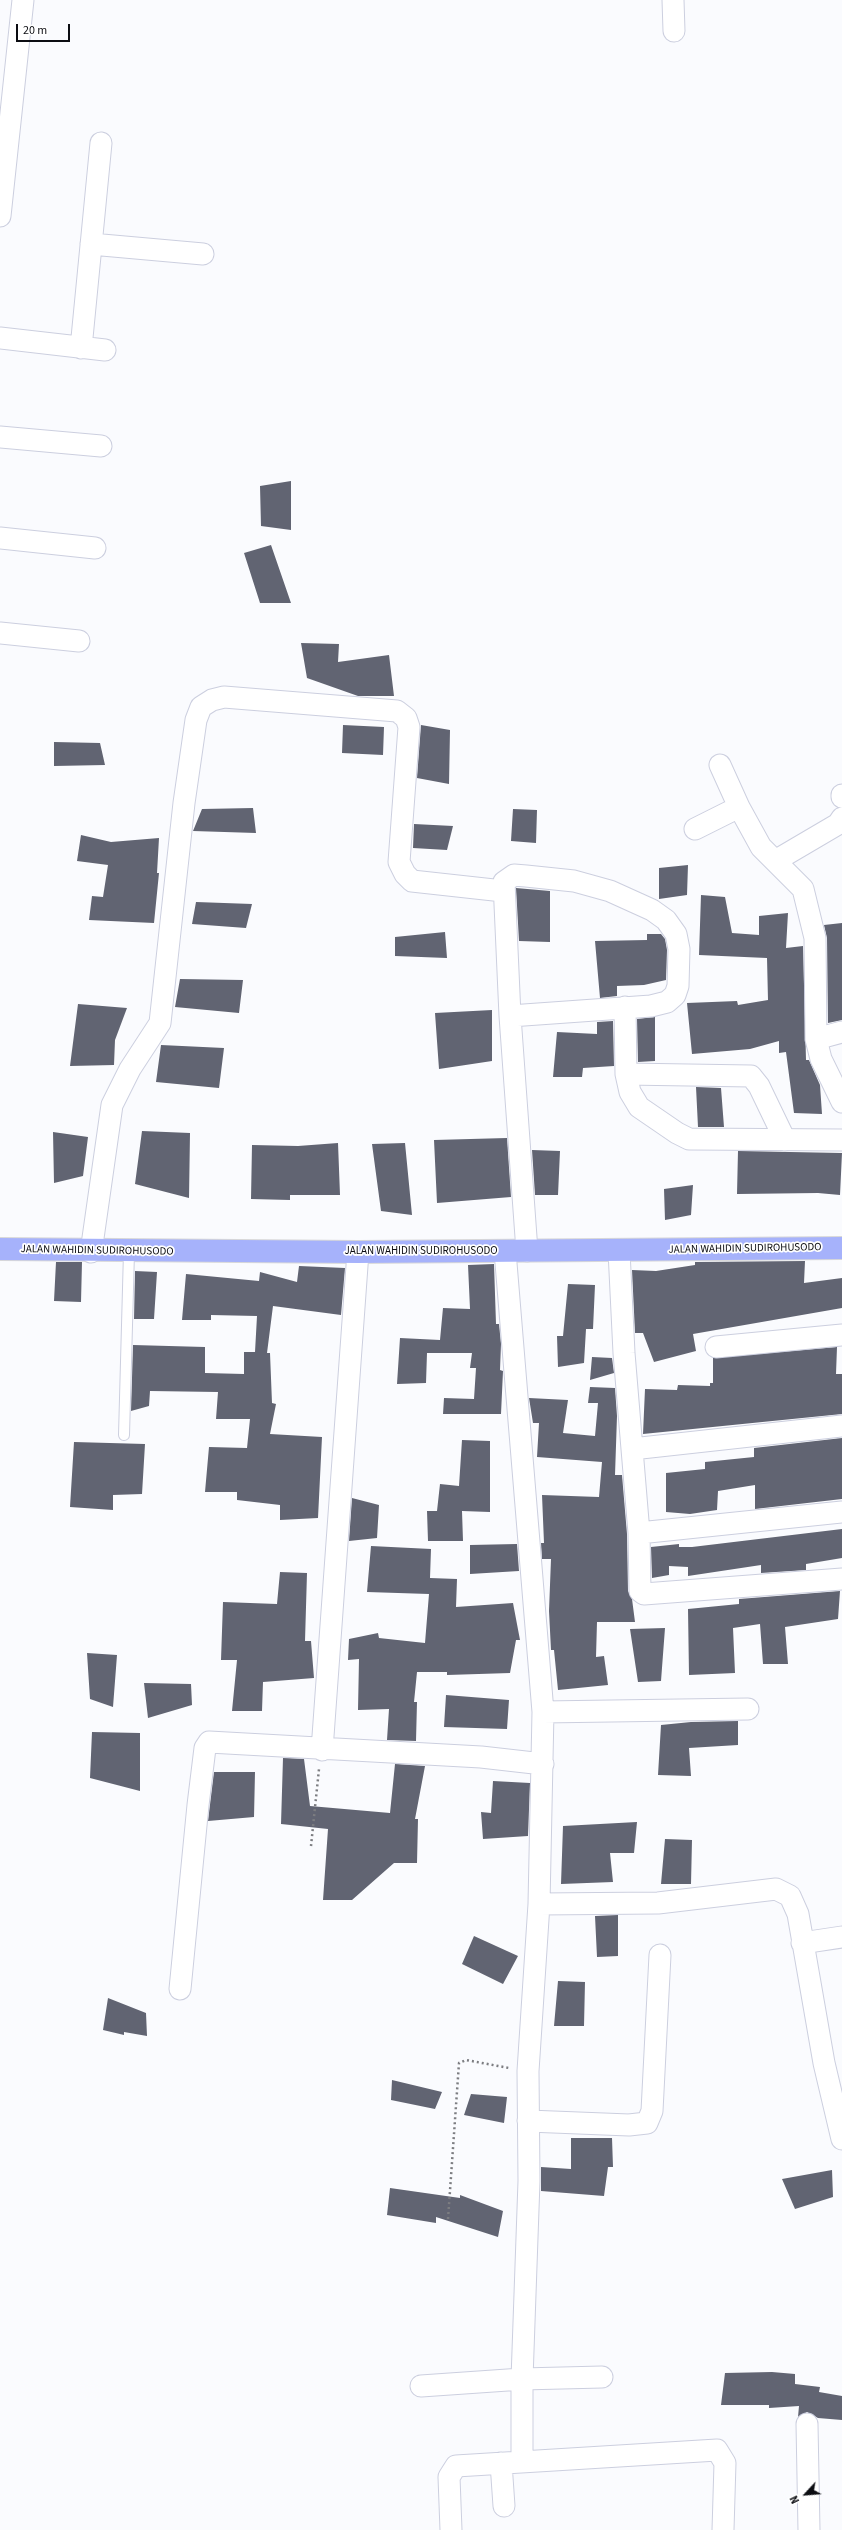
<!DOCTYPE html>
<style>
body{margin:0}
#map{position:relative;width:842px;height:2530px;overflow:hidden;background:#fafbfe;font-family:"Source Sans 3",sans-serif}
canvas{display:block}
.north{position:absolute;left:786px;top:2474px;width:40px;height:40px;-webkit-text-stroke:3px #fff;paint-order:stroke;rotate:244deg;font-size:11px;font-weight:700;line-height:16px;text-align:center;color:#0c0d12}
.north::after{content:'';display:block;margin:auto;width:14px;height:18px;background:#0c0d12;clip-path:polygon(50% 0,100% 100%,50% 72%,0 100%)}
.scale{position:absolute;left:16px;top:24px;width:54px;height:18px;box-sizing:border-box;border:2px solid #0c0d12;border-top:0;padding-left:5px;font-size:12px;line-height:14px;white-space:nowrap;color:#0c0d12;-webkit-text-stroke:3px #fff;paint-order:stroke}
</style>
<div id="map">
<canvas width="842" height="2530"></canvas>
<div class="north">N</div>
<div class="scale">20 m</div>
</div>
<script>
const ctx = document.querySelector('canvas').getContext('2d');
ctx.lineJoin = 'round';
function paint(path, color) { ctx.fillStyle = color; ctx.fill(path, 'evenodd'); }
const shape = rows => new Path2D(rows.map(r => 'M' + r).join(''));
function strokePath(path, color, width, dash) { ctx.strokeStyle = color; ctx.lineWidth = width; ctx.lineCap = dash ? 'butt' : 'round'; ctx.setLineDash(dash || []); ctx.stroke(path); }
function write(font, color, halo, rows, align = 'center') {
  ctx.font = font + ' "Source Sans 3",sans-serif'; ctx.lineWidth = 3.5; ctx.setLineDash([]); ctx.textBaseline = 'middle'; ctx.strokeStyle = halo; ctx.fillStyle = color; for (const [text, x, y, turn = 0] of rows) {
    ctx.save(); ctx.translate(x, y); ctx.rotate((+turn || 0) * Math.PI / 180); ctx.textAlign = isNaN(turn) ? turn : align; if (halo) ctx.strokeText(text, 0, 0); ctx.fillText(text, 0, 0); ctx.restore();
  }
}
const building = shape([
 [291,481,291,530,261,526,260,486],
 [271,545,291,603,260,603,244,553],
 [301,643,339,644,338,662,389,655,394,696,358,696,307,678],
 [343,725,384,727,383,755,342,753],
 [421,725,450,730,449,784,417,778],
 [54,742,100,743,105,765,54,766],
 [253,808,256,833,193,831,202,809],
 [513,809,537,810,536,843,511,841],
 [414,824,453,826,447,850,413,848],
 [81,835,111,842,159,838,157,873,159,873,154,923,89,920,92,896,103,897,108,865,77,861],
 [688,865,687,895,659,899,659,868],
 [516,888,550,891,550,942,519,941],
 [701,895,725,897,732,933,759,935,759,916,788,913,786,948,803,946,806,1060,809,1060,820,1085,822,1114,794,1113,786,1052,779,1053,779,1041,750,1049,692,1054,687,1003,737,1001,738,1005,768,1000,767,958,699,955],
 [196,902,252,904,246,928,192,924],
 [842,923,842,1020,828,1023,827,938,824,925],
 [445,932,447,958,395,956,395,937],
 [647,934,661,934,665,939,667,950,666,980,644,985,617,986,617,996,600,998,595,941,647,940],
 [180,979,243,980,239,1013,175,1007],
 [78,1004,127,1008,115,1040,114,1065,70,1066],
 [492,1010,492,1061,439,1069,435,1013],
 [655,1017,655,1061,638,1062,637,1019],
 [613,1021,614,1066,583,1068,582,1077,553,1077,557,1032,597,1034,597,1022],
 [161,1045,224,1048,219,1088,156,1082],
 [696,1087,721,1088,724,1127,698,1127],
 [142,1131,190,1133,189,1198,135,1184],
 [53,1132,88,1137,83,1176,54,1183],
 [507,1138,511,1197,437,1203,434,1140],
 [338,1143,340,1195,290,1195,290,1200,251,1199,252,1145,298,1146],
 [405,1143,412,1215,381,1211,372,1144],
 [532,1150,560,1151,558,1195,535,1195],
 [738,1151,842,1153,840,1195,818,1193,737,1194],
 [693,1185,691,1215,665,1220,664,1189],
 [805,1261,804,1283,842,1278,842,1308,693,1334,696,1351,654,1362,643,1333,635,1333,632,1270,656,1271,695,1265,695,1262],
 [56,1262,82,1262,81,1302,54,1301],
 [494,1264,496,1324,499,1324,501,1344,500,1370,503,1371,501,1414,443,1414,444,1398,474,1399,476,1368,470,1368,472,1353,427,1353,426,1383,397,1384,400,1338,440,1340,443,1308,470,1309,468,1265],
 [299,1266,345,1268,341,1315,273,1306,267,1353,270,1353,272,1403,276,1404,270,1434,322,1437,318,1518,280,1520,280,1505,237,1500,237,1492,205,1492,209,1447,247,1448,250,1419,216,1419,218,1392,150,1391,149,1406,131,1411,133,1345,205,1347,205,1373,244,1374,244,1352,255,1352,257,1316,211,1315,211,1320,182,1320,186,1274,259,1281,260,1272,297,1282],
 [135,1271,157,1272,154,1319,134,1319],
 [568,1284,595,1285,593,1329,586,1329,584,1363,558,1367,557,1336,563,1336],
 [837,1347,836,1374,842,1374,842,1414,643,1434,645,1389,677,1390,678,1385,710,1386,710,1383,713,1383,713,1358],
 [592,1357,612,1358,614,1373,590,1380],
 [590,1387,615,1388,617,1416,615,1475,622,1475,627,1534,628,1591,632,1599,635,1622,597,1622,596,1657,604,1656,608,1685,558,1690,554,1650,551,1650,549,1611,551,1559,542,1559,541,1543,544,1543,542,1495,599,1497,602,1462,537,1457,539,1423,533,1423,529,1398,568,1400,563,1433,595,1436,598,1403,588,1403],
 [842,1438,842,1499,755,1509,755,1485,718,1491,717,1510,690,1514,666,1512,666,1473,705,1469,705,1462,754,1457,754,1448],
 [462,1440,490,1441,490,1512,462,1511,463,1541,428,1541,427,1511,437,1511,440,1484,459,1486],
 [74,1442,145,1444,142,1494,113,1495,113,1510,70,1507],
 [352,1498,379,1505,377,1538,349,1541],
 [842,1529,842,1558,806,1564,806,1570,761,1573,761,1565,688,1576,688,1567,669,1566,669,1575,652,1578,651,1547,679,1544,679,1547,692,1547],
 [517,1544,519,1571,470,1574,470,1545],
 [371,1546,431,1549,430,1578,457,1579,456,1607,513,1603,520,1640,516,1640,510,1673,447,1675,447,1672,417,1672,414,1702,417,1702,416,1741,387,1740,389,1709,358,1710,359,1659,348,1660,349,1639,378,1633,379,1638,425,1643,429,1594,367,1592],
 [280,1572,307,1573,305,1641,311,1641,314,1678,263,1682,262,1711,232,1711,237,1660,221,1660,223,1602,277,1604],
 [840,1591,838,1619,785,1627,788,1664,763,1664,760,1624,733,1628,735,1673,689,1675,688,1609,739,1604,739,1599],
 [665,1628,661,1681,638,1682,630,1629],
 [87,1653,117,1655,113,1707,90,1699],
 [144,1683,191,1684,192,1705,148,1718],
 [446,1695,509,1700,507,1729,444,1727],
 [738,1721,738,1745,689,1748,691,1776,658,1775,661,1725,691,1722],
 [92,1732,140,1733,140,1791,90,1778],
 [283,1758,304,1759,310,1806,390,1813,395,1764,425,1766,415,1819,418,1819,417,1863,394,1863,352,1900,323,1900,328,1829,281,1824],
 [214,1772,255,1772,254,1817,208,1821],
 [493,1781,530,1783,528,1836,483,1839,481,1812,491,1813],
 [637,1822,634,1853,610,1853,613,1882,561,1884,563,1826],
 [665,1839,692,1840,691,1884,661,1884],
 [618,1915,618,1956,597,1957,595,1916],
 [474,1936,518,1956,503,1984,462,1964],
 [558,1981,585,1982,584,2026,554,2026],
 [108,1998,146,2013,147,2036,124,2032,124,2035,103,2030],
 [392,2080,442,2092,435,2109,391,2100],
 [471,2094,507,2097,504,2123,464,2115],
 [571,2138,612,2138,613,2167,608,2167,604,2196,541,2191,541,2167,571,2169],
 [832,2170,833,2197,795,2209,782,2179],
 [390,2188,460,2198,460,2195,503,2211,498,2237,436,2217,436,2223,387,2215],
 [772,2372,795,2374,795,2384,820,2387,819,2392,842,2396,842,2420,818,2418,807,2412,798,2417,799,2406,769,2408,769,2405,721,2405,725,2373]
]);
const path = shape([
 [311,1846,319,1769],
 [448,2219,459,2063,466,2060,509,2068]
]);
const service = shape([
 [124,1435,129,1252]
]);
const minor = shape([
 [673,0,674,31],
 [0,216,23,0],
 [91,244,203,254],
 [0,338,105,350],
 [81,348,101,143],
 [0,437,101,446],
 [0,538,95,548],
 [0,633,79,641],
 [720,765,739,807,761,847,803,889,815,938,816,1039,821,1059,842,1102],
 [842,795,842,797],
 [695,829,739,807],
 [775,861,838,824,842,818],
 [625,1007,626,1074,630,1092,639,1107,677,1133,689,1139,842,1140],
 [510,1016,651,1006,667,1002,675,995,678,986,679,949,676,934,666,920,652,910,610,891,574,881,526,876,514,875,504,882,510,1016,527,1251],
 [816,1039,842,1032],
 [626,1074,751,1076,759,1086,785,1140],
 [505,1251,543,1712,539,1904,528,2071,529,2181,522,2379,522,2461],
 [619,1251,624,1353,639,1533,640,1591,644,1594,842,1579],
 [91,1252,112,1105,130,1069,160,1023,184,803,196,720,201,707,212,700,224,697,397,711,406,718,409,727,399,862,405,874,412,881,503,891],
 [716,1347,842,1335],
 [632,1449,842,1426],
 [639,1533,842,1512],
 [543,1712,748,1709],
 [322,1750,358,1252],
 [539,1904,658,1903,776,1889,790,1896,798,1914,824,2063,842,2139],
 [802,1943,842,1937],
 [180,1989,198,1805,205,1748,209,1742,481,1757,543,1764],
 [528,2121,629,2125,647,2123,652,2111,660,1955],
 [421,2386,522,2379,602,2377],
 [807,2424,809,2530],
 [501,2463,504,2506],
 [451,2530,449,2477,456,2466,717,2450,725,2463,723,2530]
]);
const trunk = shape([
 [0,1249,358,1252,842,1248]
]);
const streetNames = [
 ["JALAN WAHIDIN SUDIROHUSODO",745,1249,-1],
 ["JALAN WAHIDIN SUDIROHUSODO",97,1251,1],
 ["JALAN WAHIDIN SUDIROHUSODO",421,1252]
];
paint(building, '#616472');
strokePath(service, '#cccfdf', 12);
strokePath(minor, '#cccfdf', 23);
strokePath(trunk, '#d8d8d9', 24);
strokePath(path, '#7c7d81', 2.5, [2, 3]);
strokePath(service, '#fff', 10);
strokePath(minor, '#fff', 21);
strokePath(trunk, '#a6b2fb', 22);
write('11px', '#0c0d12', '#fff', streetNames);
</script>
